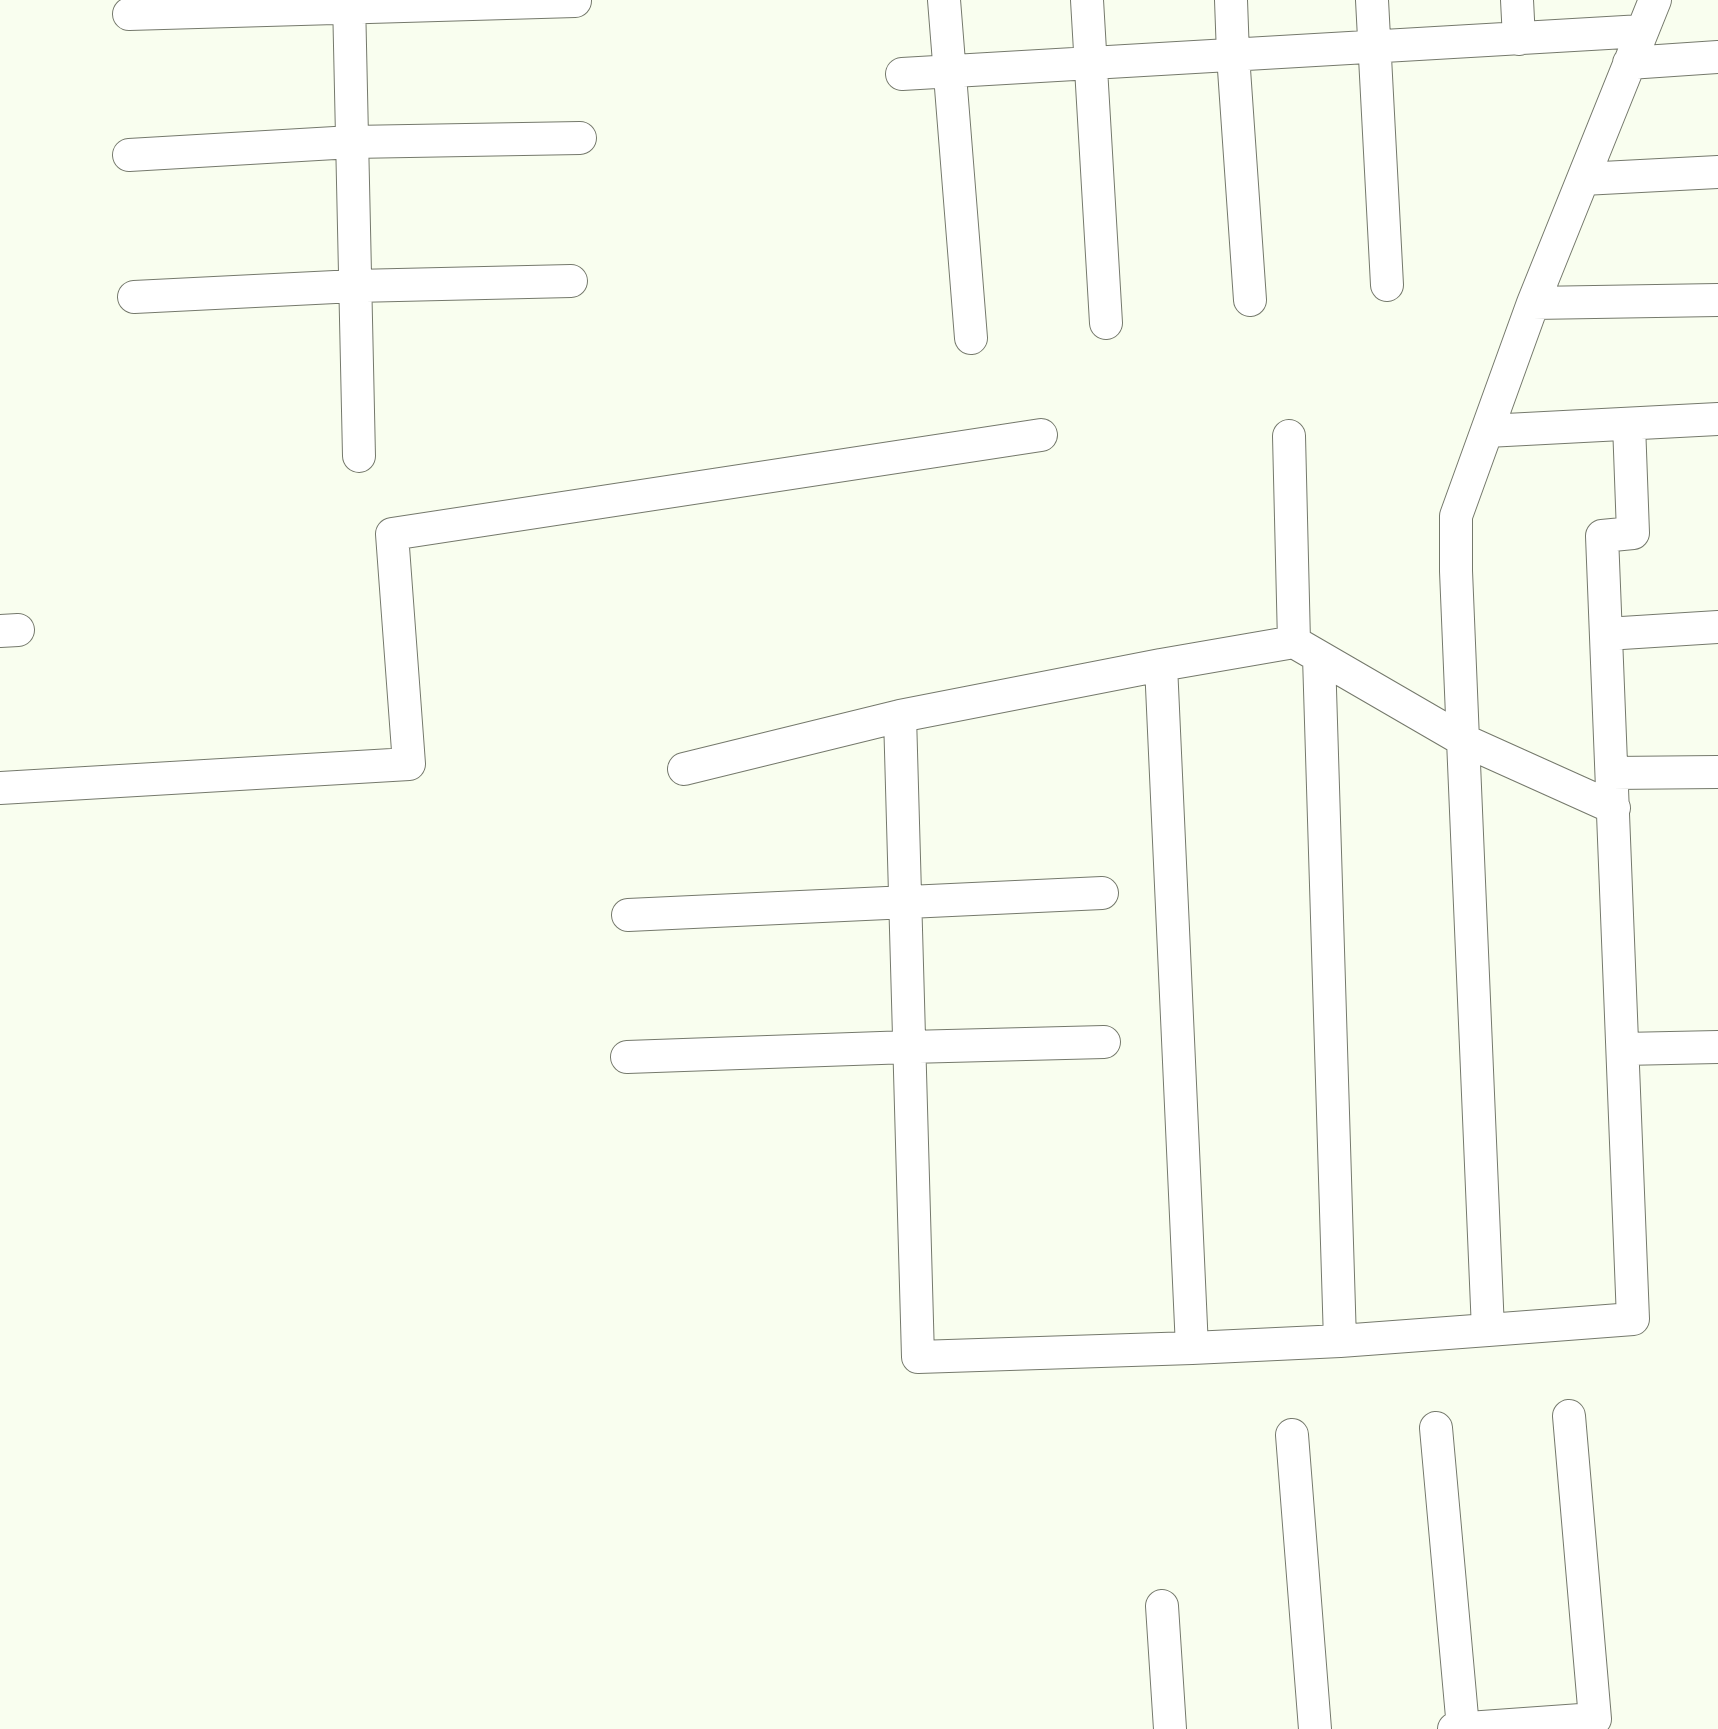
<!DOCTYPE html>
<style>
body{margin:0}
canvas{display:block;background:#f9feef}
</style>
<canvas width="1718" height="1729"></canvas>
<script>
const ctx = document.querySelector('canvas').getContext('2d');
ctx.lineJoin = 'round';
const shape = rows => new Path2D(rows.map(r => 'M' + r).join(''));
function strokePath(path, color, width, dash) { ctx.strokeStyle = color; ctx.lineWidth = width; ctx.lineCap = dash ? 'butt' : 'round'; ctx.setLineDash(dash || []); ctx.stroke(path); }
const street = shape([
 [349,0,359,456],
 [944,0,971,338],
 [1087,0,1106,323],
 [1231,0,1233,55,1250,300],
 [1372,0,1387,285],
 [1517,0,1519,39],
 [129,14,575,1],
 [1629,63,1718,57],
 [902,74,1642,31],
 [129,155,352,142,580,138],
 [1583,179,1718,172],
 [134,297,355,286,571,281],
 [1533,303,1655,0],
 [1487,431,1718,419],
 [1289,436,1294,642,1463,740,1488,1330,1633,1319,1602,536,1633,533,1629,424],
 [0,631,18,630],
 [1606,634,1718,627],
 [1319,657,1340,1341,1488,1330],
 [1161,665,1294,642],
 [684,769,900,716],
 [1612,773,1718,772],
 [0,788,409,764,392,534,1041,435],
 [1614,808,1463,740,1456,571,1456,516,1533,303,1718,300],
 [628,915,1102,893],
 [1623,1049,1718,1047],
 [627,1057,909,1047,1104,1042],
 [1192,1348,918,1357,900,716,1161,665,1192,1348,1340,1341],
 [1436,1428,1463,1728],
 [1292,1435,1315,1729],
 [1162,1606,1170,1729],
 [1454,1729,1595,1719,1569,1416]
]);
strokePath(street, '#75796c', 34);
strokePath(street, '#fff', 32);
</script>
